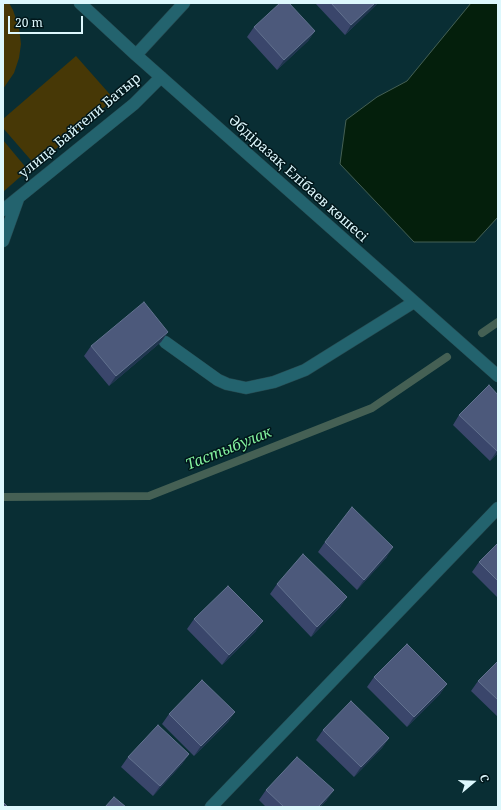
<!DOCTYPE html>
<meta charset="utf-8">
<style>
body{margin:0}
#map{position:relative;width:501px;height:810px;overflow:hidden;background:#092e34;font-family:"Noto Serif",serif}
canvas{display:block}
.frame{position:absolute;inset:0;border:4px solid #ddf8fd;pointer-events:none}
.north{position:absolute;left:453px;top:762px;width:40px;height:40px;-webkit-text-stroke:3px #00161a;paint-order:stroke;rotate:71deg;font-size:11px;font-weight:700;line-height:16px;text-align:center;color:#ddf8fd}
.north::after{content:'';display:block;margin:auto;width:14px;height:18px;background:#ddf8fd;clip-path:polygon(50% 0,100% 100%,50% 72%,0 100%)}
.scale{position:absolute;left:8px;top:16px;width:75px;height:18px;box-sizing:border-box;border:2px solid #ddf8fd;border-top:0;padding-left:5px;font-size:12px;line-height:14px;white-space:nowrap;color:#ddf8fd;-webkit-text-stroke:3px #00161a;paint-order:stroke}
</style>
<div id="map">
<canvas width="501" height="810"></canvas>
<div class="frame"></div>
<div class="north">С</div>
<div class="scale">20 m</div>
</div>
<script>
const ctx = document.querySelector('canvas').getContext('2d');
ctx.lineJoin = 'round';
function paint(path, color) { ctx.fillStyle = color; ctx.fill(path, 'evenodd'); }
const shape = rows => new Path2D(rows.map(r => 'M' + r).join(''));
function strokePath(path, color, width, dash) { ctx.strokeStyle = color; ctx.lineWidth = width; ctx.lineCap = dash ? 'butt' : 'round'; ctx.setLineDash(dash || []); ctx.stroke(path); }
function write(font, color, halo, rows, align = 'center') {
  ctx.font = font + ' "Noto Serif",serif'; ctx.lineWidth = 3; ctx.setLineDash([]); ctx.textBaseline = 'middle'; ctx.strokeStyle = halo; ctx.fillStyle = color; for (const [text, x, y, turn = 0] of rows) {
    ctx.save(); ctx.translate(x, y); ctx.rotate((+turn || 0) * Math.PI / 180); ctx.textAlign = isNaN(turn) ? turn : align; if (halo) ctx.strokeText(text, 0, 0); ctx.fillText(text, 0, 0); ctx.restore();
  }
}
const green = shape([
 [3,3,9,3,13,10,19,28,21,44,19,58,14,73,3,89],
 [76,56,114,99,36,166,3,128,3,119],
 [3,140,28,170,3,192]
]);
const water = shape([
 [471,3,498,3,498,217,475,242,414,242,340,164,346,120,377,97,407,81,471,3]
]);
const stream = shape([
 [482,333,498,322],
 [3,497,149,496,372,408,447,357]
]);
const minor = shape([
 [80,3,136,55,498,376],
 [136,55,184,3],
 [3,210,134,104,161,77],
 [3,241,18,199],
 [165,342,218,380,227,384,246,388,274,382,305,370,414,302],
 [211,807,498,508]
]);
const wall = shape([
 [315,3,378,3,375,6,345,35],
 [254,27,315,31,308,41,277,70,247,37],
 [168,332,161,342,109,386,84,356,91,346],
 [498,395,498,453,490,461,453,425,459,415],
 [325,542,387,557,357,590,318,552],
 [498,543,498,598,472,572,479,562],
 [277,584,347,597,340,607,311,637,270,594],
 [194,619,256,631,222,665,187,629],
 [498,661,498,717,471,691,478,681],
 [374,677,447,684,440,694,407,727,367,687],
 [235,712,228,722,194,756,162,724,169,714],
 [323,730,389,738,382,748,354,777,316,740],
 [189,754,182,764,153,796,121,767,128,757],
 [266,790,327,800,320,807,266,807,259,800]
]);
const shadedWall = shape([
 [375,3,378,3,375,6,345,35,351,25],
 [315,31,308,41,277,70,284,60],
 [168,332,161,342,109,386,116,376],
 [498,450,498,453,490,461,497,451],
 [393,547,387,557,357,590,364,580],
 [347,597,340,607,311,637,317,627],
 [263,621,256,631,222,665,229,655],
 [447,684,440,694,407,727,414,717],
 [235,712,228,722,194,756,201,746],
 [389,738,382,748,354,777,361,767],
 [189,754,182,764,153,796,160,786],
 [334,790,327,800,320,807,318,807]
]);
const building = shape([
 [280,3,289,3,315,31,284,60,254,27,280,3],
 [331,3,375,3,351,25,331,3],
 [144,302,168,332,116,376,91,346,144,302],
 [489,385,498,395,498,450,497,451,459,415,489,385],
 [352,507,393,547,364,580,325,542,352,507],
 [498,543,498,581,479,562,498,543],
 [303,554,347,597,317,627,277,584,303,554],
 [228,586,263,621,229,655,194,619,228,586],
 [407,644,447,684,414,717,374,677,407,644],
 [498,661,498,700,478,681,498,661],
 [202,680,235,712,201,746,169,714,202,680],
 [351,701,389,738,361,767,323,730,351,701],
 [158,725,189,754,160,786,128,757,158,725],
 [297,757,334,790,318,807,284,807,266,790,297,757],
 [114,797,126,807,105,807,114,797],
 [3,802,8,807,3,807,3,802]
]);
const streetNames = [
 ["улица Байтели Батыр",80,126,-40],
 ["Әбдіразақ Елібаев көшесі",298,179,42]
];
const waterNames = [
 ["Тастыбулак",229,449,-22]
];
paint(green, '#473806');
paint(water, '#041f0c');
strokePath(water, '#456054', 1);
strokePath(stream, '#456054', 8);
strokePath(minor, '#274a50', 13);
strokePath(minor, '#23636e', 12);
paint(wall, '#3a466b');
paint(shadedWall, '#1f354e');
paint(building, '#4c597b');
strokePath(building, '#62728f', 1);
write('14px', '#ddf8fd', '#00161a', streetNames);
write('italic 15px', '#82f09e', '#00161a', waterNames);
</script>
